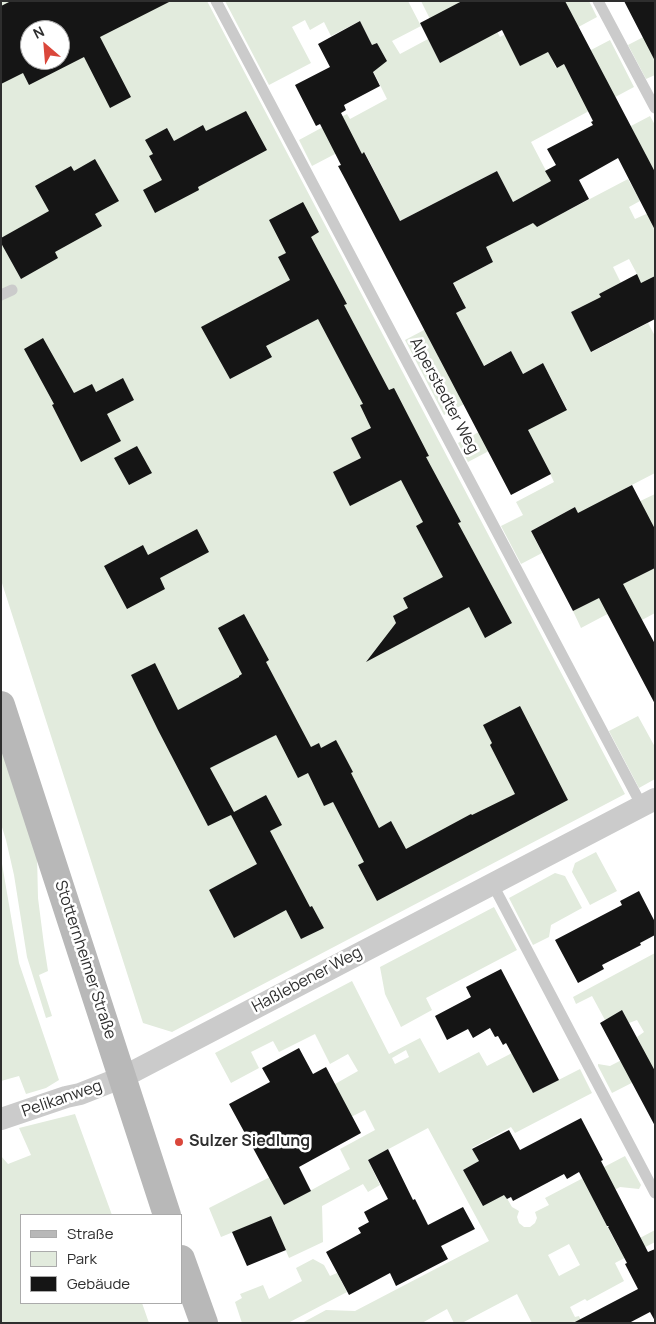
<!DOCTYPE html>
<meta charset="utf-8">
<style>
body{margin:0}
#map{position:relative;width:656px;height:1324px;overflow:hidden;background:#fff;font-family:Manrope,sans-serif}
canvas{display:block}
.frame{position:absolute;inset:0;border:2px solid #2e2e2e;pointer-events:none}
.legend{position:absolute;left:20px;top:1214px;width:162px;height:90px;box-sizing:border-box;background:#fff;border:1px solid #ababab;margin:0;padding:6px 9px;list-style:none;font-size:15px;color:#2e2e2e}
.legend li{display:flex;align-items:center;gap:10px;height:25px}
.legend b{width:25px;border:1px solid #ababab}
.north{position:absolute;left:20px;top:20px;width:50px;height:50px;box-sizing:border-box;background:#fff;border:1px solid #ababab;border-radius:50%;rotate:333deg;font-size:14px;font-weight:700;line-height:20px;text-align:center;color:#2e2e2e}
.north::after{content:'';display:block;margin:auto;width:18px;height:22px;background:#da473b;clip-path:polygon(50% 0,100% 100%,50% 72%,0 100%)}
</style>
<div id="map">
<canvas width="656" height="1324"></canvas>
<div class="frame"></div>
<ul class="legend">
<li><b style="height:6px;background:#b8b8b8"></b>Straße</li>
<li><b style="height:14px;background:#e2ebdd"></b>Park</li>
<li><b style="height:14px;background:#151515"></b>Gebäude</li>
</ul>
<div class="north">N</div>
</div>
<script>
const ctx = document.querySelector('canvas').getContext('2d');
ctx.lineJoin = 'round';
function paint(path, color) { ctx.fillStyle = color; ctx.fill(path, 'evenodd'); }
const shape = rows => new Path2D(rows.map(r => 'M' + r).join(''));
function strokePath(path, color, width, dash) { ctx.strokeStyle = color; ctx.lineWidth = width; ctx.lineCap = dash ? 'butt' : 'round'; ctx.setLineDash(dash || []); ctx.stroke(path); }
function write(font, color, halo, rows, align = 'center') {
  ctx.font = font + ' Manrope,sans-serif'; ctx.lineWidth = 5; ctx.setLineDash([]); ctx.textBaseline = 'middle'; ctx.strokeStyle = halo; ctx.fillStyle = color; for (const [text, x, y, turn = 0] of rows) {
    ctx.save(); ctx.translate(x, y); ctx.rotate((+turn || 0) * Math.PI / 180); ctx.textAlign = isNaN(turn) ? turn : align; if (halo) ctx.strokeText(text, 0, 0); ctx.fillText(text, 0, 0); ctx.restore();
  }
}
const green = shape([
 [1,1,207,1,625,794,172,1032,143,1023,1,580],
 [30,30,60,30,60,60,30,60],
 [225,1,408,1,421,26,392,41,400,54,428,39,440,63,466,49,494,26,500,37,567,1,589,1,597,17,545,45,556,68,564,64,576,87,591,50,610,40,634,87,531,142,567,211,628,179,640,201,629,207,635,219,655,210,655,276,652,278,655,289,626,280,637,274,629,259,613,267,621,283,600,294,610,315,591,325,581,307,571,312,592,352,648,323,655,336,655,473,626,488,634,504,655,494,655,529,578,513,575,507,531,531,542,553,521,564,501,526,523,515,516,502,554,482,543,459,523,433,468,462,458,443,509,416,567,409,543,363,523,374,511,351,453,382,464,404,444,415,405,340,466,308,450,276,464,277,493,262,479,235,507,191,497,171,400,221,365,153,362,154,356,143,312,166,299,140,347,114,350,119,387,99,372,69,387,61,377,43,372,45,360,21,331,36,324,22,310,30,305,20,292,27,311,63,269,85],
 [524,196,533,211,521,217,526,227,515,232,502,208],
 [421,1,462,1,431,21],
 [655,31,655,75,646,79,628,45],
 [650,116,655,125,655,169,633,180,631,126],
 [655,568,655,613,642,620,632,601,581,628,573,611,592,601,587,592],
 [638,716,655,747,655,779,639,788,609,731],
 [1,746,37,855,38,898,44,945,48,971,39,975,52,1016,46,1018,27,957,14,875,6,840,1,824],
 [596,852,617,891,590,905,572,872,575,863],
 [1,858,19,963,59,1080,46,1088,26,1094,19,1076,1,1081],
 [555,873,565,876,582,908,551,925,549,937,533,945,509,898],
 [494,907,517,950,426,998,432,1010,401,1027,385,994,380,967],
 [655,953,655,1071,612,1093,598,1066,598,1064,610,1066,643,1049,637,1037,644,1032,637,1020,629,1023,622,1011,605,1020,592,996,576,1004,573,997],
 [352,981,389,1054,420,1038,439,1073,479,1052,487,1066,512,1053,533,1093,580,1069,592,1093,515,1133,511,1127,472,1148,479,1161,463,1170,479,1199,501,1188,512,1207,519,1211,517,1217,519,1223,524,1227,530,1227,535,1223,537,1218,535,1212,549,1205,545,1198,625,1156,641,1185,639,1189,620,1187,594,1201,619,1249,655,1230,655,1242,615,1263,624,1281,587,1301,585,1299,570,1307,575,1317,579,1316,582,1323,532,1323,517,1294,462,1323,454,1323,447,1309,422,1323,302,1323,326,1310,355,1311,489,1241,428,1128,368,1160,380,1185,368,1192,363,1184,322,1206,323,1242,289,1258,273,1220,260,1225,258,1222,221,1237,209,1208,270,1177,284,1205,350,1169,340,1149,375,1130,365,1110,345,1120,335,1084,358,1071,348,1054,330,1064,315,1034,279,1052,273,1041,251,1052,259,1068,231,1083,215,1053],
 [406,1050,409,1057,395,1064,392,1058],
 [569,1244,580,1265,559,1276,548,1255],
 [75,1114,112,1215,21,1215,21,1303,142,1303,149,1323,1,1323,1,1156,8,1164,31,1155,19,1128],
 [313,1259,324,1265,330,1276,337,1273,347,1292,288,1323,242,1323,235,1302,242,1298,240,1294,263,1285,269,1299,302,1281,296,1268]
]);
const building = shape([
 [11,1,171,1,100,37,131,97,110,108,84,57,29,85,23,73,1,84,1,6],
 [30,30,60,30,60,60,30,60],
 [462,1,565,1,655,172,655,230,618,158,579,180,589,199,537,227,533,223,486,247,493,262,453,283,466,308,456,313,484,366,511,351,523,374,543,363,567,410,528,430,551,474,511,495,345,179,338,166,341,165,320,124,316,126,295,85,330,67,318,44,360,21,372,45,377,43,387,61,373,72,380,86,344,105,346,110,341,113,362,154,364,152,400,221,497,171,513,202,551,181,545,171,556,165,547,149,593,125,591,122,593,121,564,64,557,68,548,52,520,66,502,30,440,63,420,23],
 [624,1,655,1,655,61],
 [246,111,267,150,198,187,199,190,155,213,143,190,162,180,149,156,153,154,145,140,167,128,174,141,203,125,206,131],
 [95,159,119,201,95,214,102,226,55,252,58,258,21,279,1,243,1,238,49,211,35,186,71,166,74,171],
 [303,202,319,232,311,237,347,304,344,305,389,390,394,388,429,456,426,457,461,522,458,523,512,623,485,638,469,607,366,662,396,623,393,616,408,608,403,598,443,577,416,526,423,522,401,480,350,506,333,472,361,458,351,438,371,428,360,405,363,404,318,319,266,346,272,357,230,379,201,327,290,280,278,257,286,253,269,220],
 [637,274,641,283,655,276,655,319,591,352,571,312,601,297,599,294],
 [43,338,74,393,92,384,96,392,123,378,134,400,107,414,121,441,81,462,52,405,54,404,24,349],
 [137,446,152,473,129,485,114,458],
 [632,485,655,529,655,568,623,584,655,644,655,704,599,598,573,611,531,531,575,507,578,513],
 [197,529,209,552,160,578,165,589,127,609,104,566,143,545,148,555],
 [244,614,269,660,266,662,311,747,319,743,321,748,336,740,353,772,351,773,379,828,391,821,406,849,471,814,472,815,515,794,490,745,492,743,483,725,520,706,568,800,377,901,358,865,364,862,333,802,324,806,308,773,298,778,276,735,210,768,234,812,266,795,282,825,270,831,310,907,312,906,324,928,301,939,286,910,234,938,209,890,257,864,231,815,208,826,158,730,131,675,155,663,178,710,239,677,239,676,242,674,218,628],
 [639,891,655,922,655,935,640,943,641,945,602,965,604,969,578,983,555,940,622,905,620,901],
 [501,969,559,1080,533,1093,506,1043,503,1045,498,1036,495,1037,490,1028,473,1038,468,1029,447,1040,435,1016,471,997,466,987],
 [622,1010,655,1071,655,1126,600,1023],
 [299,1048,313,1074,326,1067,361,1133,299,1167,311,1191,284,1205,229,1104,270,1082,262,1068],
 [581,1118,603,1160,601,1161,648,1252,655,1249,655,1321,650,1312,629,1323,573,1323,638,1289,625,1264,627,1263,608,1227,609,1226,607,1226,579,1172,567,1179,564,1174,513,1201,511,1197,507,1199,504,1195,483,1206,463,1170,479,1161,472,1149,509,1130,520,1150],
 [388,1149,413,1200,415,1199,428,1225,463,1207,475,1229,441,1246,448,1259,396,1286,390,1273,349,1295,326,1252,361,1233,358,1228,369,1222,364,1212,388,1199,368,1160],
 [271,1216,286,1250,247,1266,232,1232]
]);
const service = shape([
 [216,1,642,806],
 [598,1,655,108],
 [1,295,12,290],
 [492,883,655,1193]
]);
const minor = shape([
 [1,1119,66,1097,80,1094,123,1077,655,799]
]);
const secondary = shape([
 [1,705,167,1215],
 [181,1259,204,1323]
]);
const markers = [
 [179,1142,5,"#da473b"]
];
const streetNames = [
 ["Alperstedter Weg",444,396,62],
 ["Stotternheimer Straße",85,960,72],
 ["Haßlebener Weg",307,980,-28],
 ["Pelikanweg",62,1099,-19]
];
const poiNames = [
 ["Sulzer Siedlung",189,1142]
];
paint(green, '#e2ebdd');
paint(building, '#151515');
strokePath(service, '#cbcbcb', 11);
strokePath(minor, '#cbcbcb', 22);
strokePath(secondary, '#b8b8b8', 28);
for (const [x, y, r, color] of markers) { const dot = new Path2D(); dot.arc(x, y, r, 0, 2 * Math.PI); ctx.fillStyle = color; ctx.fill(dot); strokePath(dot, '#fff', 2); }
write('16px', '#2e2e2e', '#fff', streetNames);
write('bold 16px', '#2e2e2e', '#fff', poiNames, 'left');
</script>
